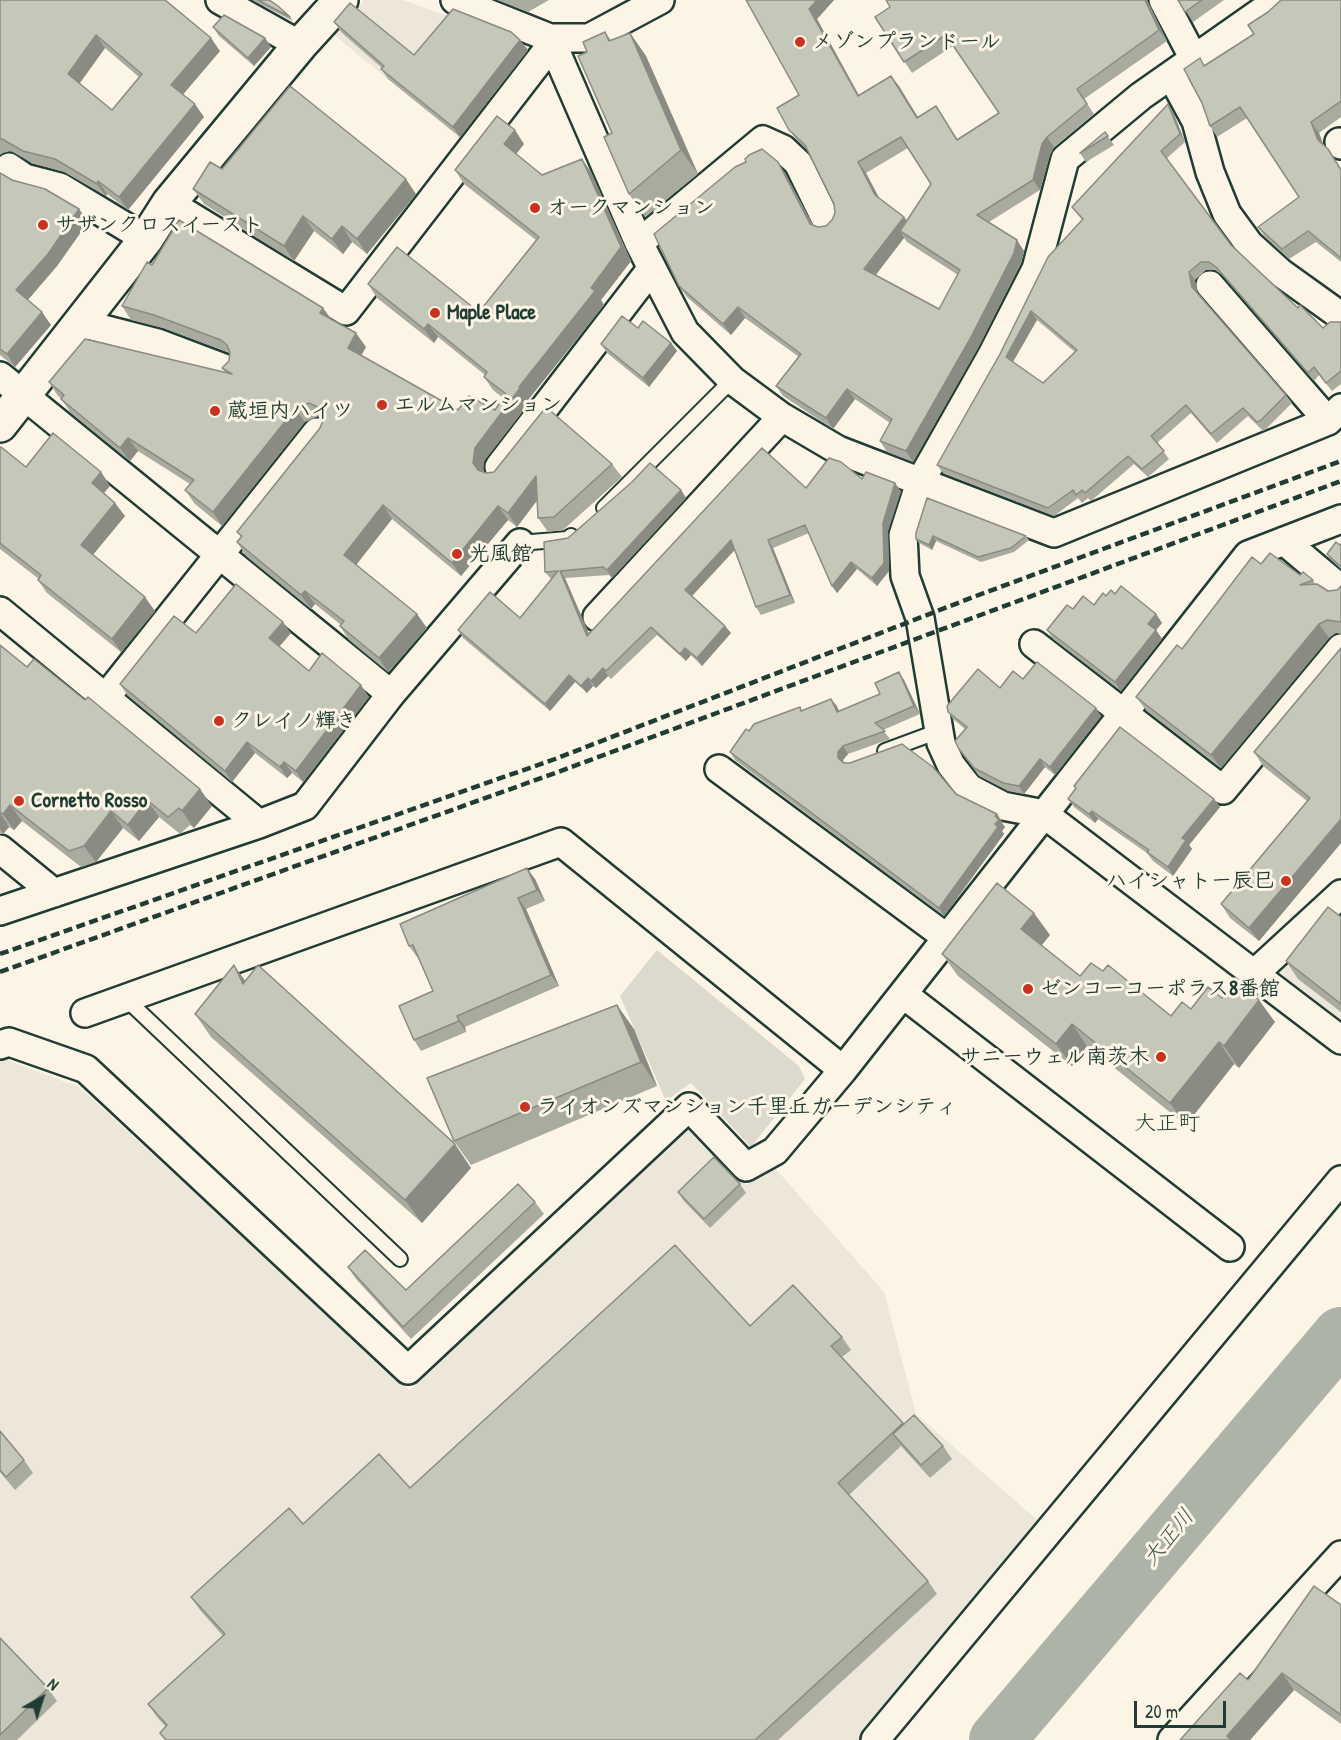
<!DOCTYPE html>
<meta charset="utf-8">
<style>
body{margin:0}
#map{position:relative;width:1341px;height:1740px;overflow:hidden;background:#fcf5e5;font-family:"Patrick Hand",sans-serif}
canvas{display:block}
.north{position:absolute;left:12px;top:1668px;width:60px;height:60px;-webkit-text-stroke:4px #fcf5e5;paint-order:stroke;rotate:39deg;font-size:16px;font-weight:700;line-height:24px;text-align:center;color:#1f3d34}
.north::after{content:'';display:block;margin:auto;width:21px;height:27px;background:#1f3d34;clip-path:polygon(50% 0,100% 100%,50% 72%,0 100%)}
.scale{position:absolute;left:1134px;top:1701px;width:92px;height:27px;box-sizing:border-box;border:3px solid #1f3d34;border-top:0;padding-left:8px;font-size:18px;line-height:21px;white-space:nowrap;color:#1f3d34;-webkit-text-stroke:4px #fcf5e5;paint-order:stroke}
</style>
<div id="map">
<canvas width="1341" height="1740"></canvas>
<div class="north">N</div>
<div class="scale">20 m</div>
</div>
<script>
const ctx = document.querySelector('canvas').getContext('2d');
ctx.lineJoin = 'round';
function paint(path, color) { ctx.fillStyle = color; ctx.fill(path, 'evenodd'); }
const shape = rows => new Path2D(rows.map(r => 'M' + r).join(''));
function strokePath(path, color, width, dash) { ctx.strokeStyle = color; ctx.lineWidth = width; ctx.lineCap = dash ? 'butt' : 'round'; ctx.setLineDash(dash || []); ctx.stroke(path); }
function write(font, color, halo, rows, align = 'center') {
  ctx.font = font + ' "Patrick Hand","Klee One",sans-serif'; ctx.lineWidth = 6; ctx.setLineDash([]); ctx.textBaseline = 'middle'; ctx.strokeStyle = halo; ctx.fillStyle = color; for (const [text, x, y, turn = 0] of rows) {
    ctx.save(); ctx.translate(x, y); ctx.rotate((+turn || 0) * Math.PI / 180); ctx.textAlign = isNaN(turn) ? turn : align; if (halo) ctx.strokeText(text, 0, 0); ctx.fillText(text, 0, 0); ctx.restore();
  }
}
const built = shape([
 [364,0,403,0,522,43,532,51,461,139,334,35],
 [1341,916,1341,1022,1286,986,1282,971],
 [4,1059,79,1087,410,1390,690,1127,746,1185,775,1168,884,1292,916,1414,1042,1524,861,1740,0,1740,0,1060]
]);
const green = shape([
 [657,950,799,1066,805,1079,751,1147,691,1083,666,1101,620,996]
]);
const river = shape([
 [997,1740,1341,1335]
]);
const lane = shape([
 [604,508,732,380],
 [520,543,567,539,571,536],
 [885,751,939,731],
 [125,998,400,1259]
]);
const street = shape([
 [220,0,300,45],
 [455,0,550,38,589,38,660,0],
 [1163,0,1194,59],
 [1278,0,1141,96,1065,159,1036,269,992,355,920,482,903,535,905,576,920,618,941,743,951,765,969,788,1003,806,1044,814,1341,1040],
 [550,38,639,243,685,332,732,380,782,417,838,450,1054,533,1328,421,1341,408],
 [1171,75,1196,121,1210,172,1227,214,1249,244,1281,273,1341,316],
 [1339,142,1341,145],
 [9,167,25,178,60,187,146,239],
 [169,203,346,311,552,44],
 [639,243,763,140,783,149,798,163,827,222],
 [1210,285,1328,421],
 [80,323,158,343,224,368],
 [0,376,391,694],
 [499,467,652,268],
 [1284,541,1341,589],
 [0,611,259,824],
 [597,617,782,417],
 [1034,644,1223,790,1341,648],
 [106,697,317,432],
 [719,769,946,937],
 [0,849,54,893],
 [0,911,259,824,305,806,391,694,520,543],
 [1254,974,1341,894],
 [903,994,1230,1247],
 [85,1013,561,842,843,1070],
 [0,1045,9,1042,86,1069,408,1370,689,1107,746,1167,775,1151,843,1070,1248,555,1341,519],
 [875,1740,1341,1180],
 [1172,1740,1341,1555]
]);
const secondary = shape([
 [0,425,146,239,169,203,300,45,341,0]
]);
const rail = shape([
 [0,954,555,759,976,596,1341,461],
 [0,972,558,772,1341,481]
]);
const wall = shape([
 [0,0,220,51,183,94,204,117,128,210,107,194,106,196,64,172,32,163,11,151,3,153,0,155],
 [105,48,139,77,112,110,79,84],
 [252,0,269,0,290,17,293,21],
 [497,0,549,0,528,12],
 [746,0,834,0,817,19,859,95,891,76,918,117,936,106,957,139,999,113,953,46,912,73,875,17,1147,0,1167,41,1084,99,1094,114,1054,147,1050,155,1040,190,989,222,1024,251,1021,263,978,348,913,462,887,452,880,441,890,423,855,399,833,429,783,396,776,386,799,357,745,318,731,335,687,297,679,286,785,173,813,225,818,227,826,226,832,220,835,213,834,204,808,151,797,140,789,130,799,95],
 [908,148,931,184,907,221,904,217,878,197,866,173],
 [904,238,907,242,958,275,939,309,875,275],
 [1178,0,1224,0,1193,22],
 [1341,0,1341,117,1319,133,1323,145,1341,169,1341,262,1316,242,1289,259,1265,237,1258,227,1299,197,1247,118,1217,137,1210,126,1205,65,1254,34,1268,12],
 [334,22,414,55,528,50,460,137,388,79,381,69,382,68,341,32],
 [213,27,265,38,271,47,254,66,219,36],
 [605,32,611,40,630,33,646,56,698,174,645,217,629,194,612,133,587,52],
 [1168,104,1173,112,1185,142,1166,159,1231,245,1298,308,1323,328,1341,322,1341,384,1332,391,1319,375,1314,381,1222,275,1215,270,1206,270,1195,280,1197,293,1286,395,1292,403,1266,429,1263,431,1248,416,1217,443,1191,413,1157,443,1169,459,1148,477,1134,464,1091,501,1088,498,1082,503,1078,498,1054,516,943,473,937,465,1000,354,1082,220,1072,207],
 [1037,320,1075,352,1043,383,1013,362],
 [1105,132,1114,145,1086,162,1080,153],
 [524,144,516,154,542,175,591,172,631,261,601,300,604,305,528,400,530,402,484,461,483,472,486,473,612,464,622,477,563,530,548,532,538,518,537,500,517,527,508,520,461,576,392,519,356,565,427,628,388,672,349,640,340,626,341,625,315,604,311,609,246,556,237,542,241,537,237,532,320,428,323,420,322,418,319,416,305,422,222,526,195,504,185,490,190,484,138,451,130,461,71,413,61,399,62,399,58,396,49,382,225,372,222,368,229,361,230,353,163,328,131,320,122,306,152,265,323,308,331,319,366,347,361,356,458,410,495,410,503,398,493,390,484,377,485,375,438,337,434,343,377,298,368,284,479,312,536,240,464,184,455,170],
 [222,169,416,194,367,254,352,242,343,254,314,231,294,261,204,204,193,189],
 [0,173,12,180,79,209,88,222,57,266,28,300,51,325,15,367,0,355],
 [638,328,671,343,677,351,649,387,607,353,601,344],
 [0,448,26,467,101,472,110,486,104,493,125,516,93,555,155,611,121,652,47,593,38,580,39,579,0,549],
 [862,479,901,491,888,531,889,571,877,586,857,569,837,593,809,533,773,548,795,603,761,615,756,607,735,550,692,596,731,633,702,666,691,655,686,661,657,635,611,679,608,676,596,688,593,686,587,693,575,682,550,711,463,638,458,630,520,618,551,579,545,572,568,538,681,490,686,498,612,578,609,575,565,578,589,634,806,488],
 [916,533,1026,536,1029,540,1014,552,981,562,936,541,932,550,919,543,916,539],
 [1341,544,1341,569,1331,560,1327,554],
 [1261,564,1300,575,1313,580,1315,584,1328,591,1337,590,1341,586,1341,634,1336,633,1329,638,1221,768,1146,710,1136,697,1182,649],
 [1115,594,1156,614,1162,623,1156,630,1162,639,1121,691,1053,639,1047,630,1073,609,1094,605,1106,596],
 [196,633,291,633,279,647,309,671,369,697,303,782,292,773,287,778,255,753,232,782,127,695,120,684],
 [0,645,27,667,212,806,194,828,190,825,180,834,159,817,139,841,123,828,96,862,81,867,22,821,14,830,9,827,3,834,0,834],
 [1341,648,1341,843,1259,941,1230,918,1221,904,1307,801,1263,766,1254,752],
 [1023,679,1101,716,1055,775,1045,767,1024,794,1008,791,979,776,959,749,965,729,953,719,948,712,1000,688],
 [904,680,920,714,883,730,890,739,848,754,843,760,844,762,956,794,997,814,1002,822,1002,823,1005,827,1002,831,1004,834,944,916,735,760,730,752,800,707,802,711,831,699,839,711,880,694],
 [1074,786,1214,799,1220,807,1189,845,1192,849,1173,876,1153,861,1147,853,1098,819,1095,823,1074,807,1068,799,1076,789],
 [535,879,545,901,526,909,559,986,465,1027,466,1032,421,1051,414,1040,433,991,418,957,417,957,409,946],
 [1341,917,1341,1012,1298,979,1286,961],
 [1050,935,1041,946,1080,976,1103,971,1171,1016,1222,998,1275,1022,1239,1068,1234,1064,1186,1125,1087,1046,1072,1066,958,976,942,954],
 [245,981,471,1168,422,1223,211,1037,195,1014],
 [634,1029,657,1086,471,1165,454,1141],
 [740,1184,746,1193,710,1228,684,1201,678,1192],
 [535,1202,544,1214,411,1339,356,1279,348,1267,406,1290],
 [750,1326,842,1337,851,1350,842,1357,904,1424,943,1446,952,1459,930,1478,901,1446,849,1495,928,1581,937,1594,778,1740,165,1740,160,1733,166,1727,157,1717,148,1704,223,1636,200,1610,191,1597,303,1524,410,1488],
 [0,1431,24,1460,33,1473,15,1490,0,1472],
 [1341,1605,1341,1724,1294,1690,1250,1740,1180,1740,1248,1680],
 [0,1638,48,1688,57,1701,17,1740,0,1740]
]);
const shadedWall = shape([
 [817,0,834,0,817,19,865,107,858,96,809,9],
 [1145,0,1147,0,1167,41,1159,30],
 [630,33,646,56,698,174,681,150],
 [96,35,105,48,77,87,68,74],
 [211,38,220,51,180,98,171,85],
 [265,38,271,47,254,66,248,58],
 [520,40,528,50,460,137,453,127],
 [891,76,899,86,925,129,917,118],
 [195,104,204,117,128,210,119,197],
 [1168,104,1173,112,1185,142,1180,134],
 [1311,122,1319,133,1326,151,1318,140],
 [515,130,524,144,513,158,504,144],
 [1047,137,1054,147,1050,155,1040,190,1033,180,1042,144],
 [582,159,591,172,631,261,601,300,604,305,528,400,530,402,484,461,482,476,473,463,475,448,591,288],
 [778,162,785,173,818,235,810,224],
 [858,162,866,173,883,205,875,195],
 [406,179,416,194,367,254,357,239],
 [98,181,107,194,106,196,97,184],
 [79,209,88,222,57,266,25,303,16,290],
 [303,216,314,231,294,261,284,246],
 [904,217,912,228,900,231,904,238,872,280,864,269],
 [342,226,352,242,343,254,332,239],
 [1017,240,1024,251,1021,263,978,348,913,462,906,451],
 [1189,272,1195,280,1198,295,1192,287],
 [738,307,745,318,731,335,723,324],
 [323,308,333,322,320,313],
 [1031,311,1037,320,1011,365,1006,357],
 [42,312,51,325,15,367,7,354],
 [428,324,438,337,434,343,424,329],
 [356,333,366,347,357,362,348,348],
 [671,343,677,351,649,387,643,378],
 [847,389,855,399,833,429,826,418],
 [295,409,305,422,222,526,213,512],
 [128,438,138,451,130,461,120,448],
 [101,472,110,486,101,496,92,483],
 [536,476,545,490,517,527,508,513],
 [895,483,901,491,888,531,889,571,877,586,872,578,883,523],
 [681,490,686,498,612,578,607,570],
 [115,503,125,516,90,558,81,545],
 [383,505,392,519,353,569,344,555],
 [498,506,508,520,461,576,452,563],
 [933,536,936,541,932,550,929,545],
 [731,540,736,548,690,598,685,590],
 [768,540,773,548,795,603,790,595],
 [851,562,857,569,837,593,832,586],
 [560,571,565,578,593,643,587,636],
 [305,591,315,604,311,609,301,595],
 [145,597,155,611,121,652,112,639],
 [417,614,427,628,388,672,379,658],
 [1156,614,1162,623,1156,630,1162,639,1121,691,1115,682,1148,624],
 [283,622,291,633,277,649,269,638],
 [1319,624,1329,638,1221,768,1211,755],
 [725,626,731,633,702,666,697,658],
 [685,648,691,655,686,661,680,654],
 [603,668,608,676,596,688,591,681],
 [899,672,904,680,920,714,914,706],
 [569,675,575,682,550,711,545,704],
 [588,678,593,686,587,693,581,686],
 [361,685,369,697,303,782,296,771],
 [831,699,837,706,842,719,837,712],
 [1096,708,1101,716,1055,775,1050,767],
 [247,742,255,753,232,782,225,771],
 [843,746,848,754,843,760,844,766,838,758,838,752],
 [1040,759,1045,767,1024,794,1019,786],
 [284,762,292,773,287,778,280,767],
 [200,789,212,806,194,828,182,811],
 [1214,799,1220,807,1189,845,1192,849,1173,876,1168,867,1182,838],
 [147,800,159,817,139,841,128,825],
 [10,805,22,821,14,830,3,814],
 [111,811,123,828,96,862,84,846],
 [1092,811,1098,819,1095,823,1089,814],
 [0,813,9,827,3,834,0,829],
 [997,814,1002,822,1002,823,1005,827,1002,831,1004,834,944,916,939,908,995,824,995,816],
 [1341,819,1341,843,1259,941,1249,928],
 [527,868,535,879,545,901,537,890],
 [518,898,526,909,559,986,551,975],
 [1034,913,1050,935,1036,952,1021,929],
 [234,965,251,989,243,984],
 [1259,1000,1275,1022,1239,1068,1224,1046],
 [617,1005,634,1029,657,1086,641,1062],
 [457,1016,465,1027,466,1032,459,1021],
 [1072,1024,1087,1046,1072,1066,1056,1044],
 [1219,1042,1234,1064,1186,1125,1170,1103],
 [455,1144,471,1168,422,1223,405,1200],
 [1282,1673,1294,1690,1250,1740,1229,1740,1227,1736]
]);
const building = shape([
 [0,0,165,0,211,38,171,85,195,104,119,197,98,181,97,184,55,159,23,151,2,139,0,139,0,0],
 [96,35,142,74,112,110,68,74,96,35],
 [258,0,269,0,278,6,290,17,258,0],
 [746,0,817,0,809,9,858,96,891,76,917,118,936,106,957,140,999,113,946,35,904,62,875,17,890,7,886,0,1145,0,1159,30,1077,89,1087,104,1047,137,1042,144,1033,180,977,215,1017,240,1014,253,971,337,906,451,880,441,892,419,847,389,826,418,776,386,801,354,738,307,723,324,679,286,654,234,735,167,746,162,745,159,749,155,762,149,778,162,810,224,818,227,826,226,832,220,835,213,834,204,805,145,789,130,777,108,799,95,746,0],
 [901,137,931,184,900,231,960,270,939,309,864,269,904,217,875,195,858,162,901,137],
 [1178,0,1202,0,1185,12,1178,0],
 [1281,0,1341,0,1341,101,1311,122,1318,140,1328,149,1341,170,1341,258,1308,231,1282,249,1258,227,1299,197,1240,107,1210,126,1202,103,1184,69,1200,58,1204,66,1254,34,1248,25,1268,12,1281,0],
 [350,3,414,55,453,9,511,32,520,40,453,127,381,69,384,66,334,22,350,3],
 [224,15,265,38,248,58,213,27,224,15],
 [605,32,609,41,630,33,681,150,629,194,604,137,612,133,578,56,587,52,583,42,605,32],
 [290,86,406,179,357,239,342,226,332,239,303,216,284,246,193,189,210,162,222,169,290,86],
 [1168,104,1180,134,1161,151,1231,245,1298,308,1300,305,1323,328,1330,322,1341,322,1341,371,1326,383,1314,367,1308,373,1216,267,1209,262,1201,262,1189,272,1192,287,1286,395,1260,421,1257,422,1243,408,1211,434,1186,405,1151,436,1164,451,1142,469,1128,456,1085,493,1082,490,1076,495,1073,490,1048,508,937,465,1000,354,1048,257,1083,219,1072,207,1168,104],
 [1031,311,1077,350,1043,383,1006,357,1031,311],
 [497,116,515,130,504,144,542,175,582,159,621,247,591,288,595,291,519,387,520,388,475,448,473,463,478,470,486,473,494,472,546,407,612,464,554,517,538,518,536,476,508,513,498,506,452,563,383,505,344,555,417,614,379,658,340,626,344,621,305,591,301,595,237,542,242,536,237,532,320,428,323,420,318,407,309,403,295,409,213,512,185,490,194,480,128,438,120,448,61,399,64,395,49,382,85,339,232,374,222,368,229,361,230,352,227,345,221,340,154,315,122,306,147,262,152,265,179,220,323,308,320,313,356,333,348,348,458,410,469,396,495,410,506,394,484,377,487,372,428,324,424,329,368,284,397,247,479,312,539,237,455,170,497,116],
 [1105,132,1108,136,1080,153,1105,132],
 [0,173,12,180,45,189,79,209,48,254,16,290,42,312,7,354,0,349,0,173],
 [622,316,638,328,643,321,671,343,643,378,601,344,622,316],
 [53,433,101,472,92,483,115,503,81,545,145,597,112,639,38,580,41,575,0,543,0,448,1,447,26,467,53,433],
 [762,448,806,488,829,458,841,462,862,479,866,472,895,483,883,523,884,563,872,578,851,562,832,586,805,525,768,540,790,595,756,607,731,540,685,590,725,626,697,658,685,648,680,654,651,627,606,671,603,668,591,681,588,678,581,686,569,675,545,704,458,630,490,592,520,618,558,571,545,572,544,542,568,538,632,482,650,463,681,490,607,570,603,567,560,571,587,636,762,448],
 [927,498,1026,536,1011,548,978,557,933,536,929,545,916,539,916,533,927,498],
 [1336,542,1340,545,1341,544,1341,567,1327,554,1336,542],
 [1270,553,1300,575,1303,572,1313,580,1300,585,1317,584,1328,591,1337,590,1341,586,1341,622,1327,620,1319,624,1211,755,1136,697,1177,645,1182,649,1252,557,1261,564,1270,553],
 [236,584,283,622,269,638,309,671,322,653,361,685,296,771,284,762,280,767,247,742,225,771,120,684,174,616,196,633,236,584],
 [1121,586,1156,614,1148,624,1156,630,1115,682,1047,630,1067,605,1073,609,1083,596,1094,605,1103,593,1106,596,1111,590,1115,594,1121,586],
 [0,645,27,667,34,659,85,700,88,697,200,789,182,811,179,808,168,817,147,800,128,825,111,811,84,846,69,851,10,805,3,814,0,812,0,645],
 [1341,648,1341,819,1249,928,1221,904,1310,798,1254,752,1341,648],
 [1037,662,1096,708,1050,767,1040,759,1019,786,1003,783,974,768,959,749,955,741,967,727,948,712,947,706,978,669,1000,688,1013,671,1023,679,1037,662],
 [899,672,914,706,875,723,885,731,843,746,838,752,838,758,844,763,850,763,902,744,933,767,956,794,997,814,995,816,999,820,995,824,998,827,939,908,730,752,746,729,749,731,754,724,800,707,801,711,831,699,837,712,880,694,875,683,899,672],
 [1120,727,1214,799,1182,838,1186,840,1168,867,1147,852,1149,850,1092,811,1089,814,1068,799,1076,788,1074,786,1120,727],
 [527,868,537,890,518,898,551,975,457,1016,459,1021,414,1040,399,1006,433,991,413,945,409,946,400,924,527,868],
 [997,883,1034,913,1021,929,1080,976,1091,963,1103,971,1108,965,1171,1016,1182,1002,1191,1009,1208,987,1222,998,1235,980,1259,1000,1224,1046,1219,1042,1170,1103,1072,1024,1056,1044,942,954,997,883],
 [1328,907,1341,917,1341,1004,1286,961,1328,907],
 [234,965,243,984,258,965,455,1144,405,1200,195,1014,234,965],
 [617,1005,641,1062,454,1141,427,1078,617,1005],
 [714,1157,740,1184,704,1219,678,1192,714,1157],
 [518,1184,535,1202,403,1327,348,1267,365,1250,406,1290,518,1184],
 [675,1245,750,1326,793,1285,842,1337,831,1346,903,1423,838,1483,928,1581,755,1740,166,1740,160,1733,167,1725,148,1704,225,1634,191,1597,289,1508,303,1524,379,1454,410,1488,675,1245],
 [914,1415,943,1446,921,1465,893,1434,914,1415],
 [0,1431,24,1460,6,1477,0,1470,0,1431],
 [1314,1586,1341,1605,1341,1715,1282,1673,1227,1736,1231,1740,1180,1740,1240,1673,1248,1680,1314,1586],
 [0,1638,48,1688,0,1735,0,1638]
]);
const markers = [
 [800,42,6,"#c8321e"],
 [535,208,6,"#c8321e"],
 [43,225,6,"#c8321e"],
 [435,313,6,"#c8321e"],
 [382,405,6,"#c8321e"],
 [215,411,6,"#c8321e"],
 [457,554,6,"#c8321e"],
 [219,721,6,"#c8321e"],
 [19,801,6,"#c8321e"],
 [1286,881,6,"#c8321e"],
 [1028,989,6,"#c8321e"],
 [1161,1057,6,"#c8321e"],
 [525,1107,6,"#c8321e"]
];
const poiNames = [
 ["メゾンプランドール",812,42],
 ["オークマンション",547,208],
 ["サザンクロスイースト",55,225],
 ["Maple Place",447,313],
 ["エルムマンション",394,405],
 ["蔵垣内ハイツ",227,411],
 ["光風館",469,554],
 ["クレイノ輝き",231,721],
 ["Cornetto Rosso",31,801],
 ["ハイシャトー辰巳",1274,881,"right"],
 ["ゼンコーコーポラス8番館",1040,989],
 ["サニーウェル南茨木",1149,1057,"right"],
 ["ライオンズマンション千里丘ガーデンシティ",537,1107]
];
const neighbourhoodNames = [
 ["大正町",1167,1124]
];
const waterNames = [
 ["大正川",1169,1538,-50]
];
paint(built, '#ece7d8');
paint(green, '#dcdacc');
strokePath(river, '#aeb3a7', 56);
strokePath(lane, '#1f3d34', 18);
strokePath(street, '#1f3d34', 32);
strokePath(secondary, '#1f3d34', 38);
strokePath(lane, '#fcf5e5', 14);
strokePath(street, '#fcf5e5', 27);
strokePath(secondary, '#fcf5e5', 33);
strokePath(rail, '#1f3d34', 4.5, [9, 4.5]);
paint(wall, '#a9ab9f');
paint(shadedWall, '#8a8b82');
paint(building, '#c5c7b9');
strokePath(building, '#8a8b82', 1.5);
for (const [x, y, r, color] of markers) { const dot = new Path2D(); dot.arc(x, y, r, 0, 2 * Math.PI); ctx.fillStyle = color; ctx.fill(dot); strokePath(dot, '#fcf5e5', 2); }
write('bold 21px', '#1f3d34', '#fcf5e5', poiNames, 'left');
write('22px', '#1f3d34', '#fcf5e5', neighbourhoodNames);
write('italic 22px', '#435a51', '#fcf5e5', waterNames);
</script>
